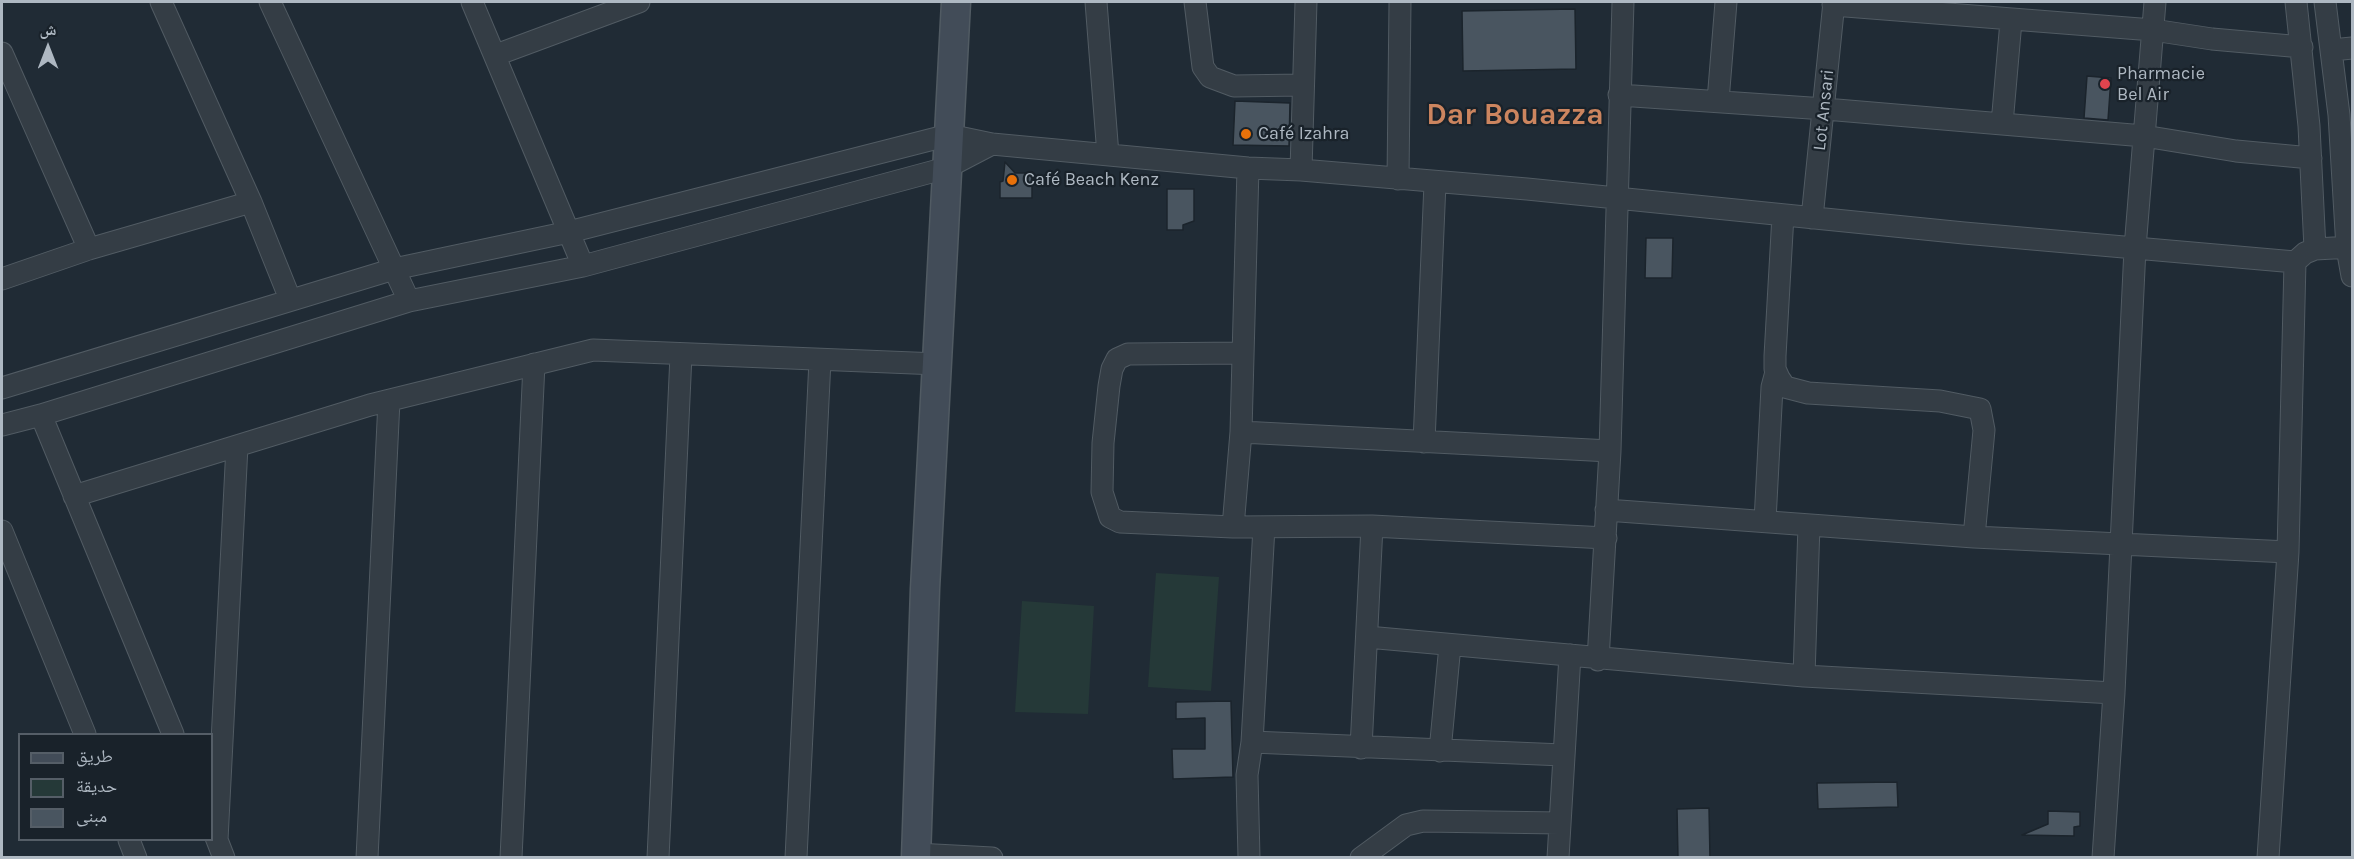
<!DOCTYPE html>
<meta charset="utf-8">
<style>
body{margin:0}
#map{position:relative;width:2354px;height:859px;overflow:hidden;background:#202b35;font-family:Karla,"Noto Naskh Arabic",sans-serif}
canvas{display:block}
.frame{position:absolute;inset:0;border:3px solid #aeb8c2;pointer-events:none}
.legend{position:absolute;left:18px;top:733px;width:195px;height:108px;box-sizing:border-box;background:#19222a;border:2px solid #555e67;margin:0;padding:8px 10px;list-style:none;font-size:18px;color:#aeb8c2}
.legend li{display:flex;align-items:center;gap:12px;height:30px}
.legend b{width:30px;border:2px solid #555e67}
.north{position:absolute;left:18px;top:18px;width:60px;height:60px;-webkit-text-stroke:4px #19222a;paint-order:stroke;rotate:0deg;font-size:16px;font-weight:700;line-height:24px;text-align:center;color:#aeb8c2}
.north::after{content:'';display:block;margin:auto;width:21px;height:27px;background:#aeb8c2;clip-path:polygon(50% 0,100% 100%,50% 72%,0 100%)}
</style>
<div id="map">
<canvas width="2354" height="859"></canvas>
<div class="frame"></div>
<ul class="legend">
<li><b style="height:8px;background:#424c58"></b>طريق</li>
<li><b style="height:16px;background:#253938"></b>حديقة</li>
<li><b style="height:16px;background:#495560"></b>مبنى</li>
</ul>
<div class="north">ش</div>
</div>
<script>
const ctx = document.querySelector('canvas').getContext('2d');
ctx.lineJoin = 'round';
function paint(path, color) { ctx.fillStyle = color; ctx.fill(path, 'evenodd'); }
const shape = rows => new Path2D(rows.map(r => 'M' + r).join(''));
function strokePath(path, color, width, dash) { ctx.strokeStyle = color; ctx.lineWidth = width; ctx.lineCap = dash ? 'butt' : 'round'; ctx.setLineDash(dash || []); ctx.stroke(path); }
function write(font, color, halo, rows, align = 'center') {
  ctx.font = font + ' Karla,sans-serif'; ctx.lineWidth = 4.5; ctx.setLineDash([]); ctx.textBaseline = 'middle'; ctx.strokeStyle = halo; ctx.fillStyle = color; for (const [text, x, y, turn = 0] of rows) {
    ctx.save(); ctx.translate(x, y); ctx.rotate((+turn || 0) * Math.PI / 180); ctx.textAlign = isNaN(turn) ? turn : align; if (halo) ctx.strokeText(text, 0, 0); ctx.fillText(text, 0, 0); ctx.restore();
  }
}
const green = shape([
 [1156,573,1219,577,1211,691,1148,687],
 [1022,601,1094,606,1088,714,1015,712]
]);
const building = shape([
 [1575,9,1576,69,1463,71,1462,11,1575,9],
 [2087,76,2111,78,2108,120,2084,118,2087,76],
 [1235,101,1290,103,1289,146,1233,145,1235,101],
 [1005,162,1015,173,1032,173,1032,198,1000,198,1000,182,1003,181,1005,162],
 [1167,189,1194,189,1194,221,1183,225,1183,230,1167,230,1167,189],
 [1646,238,1673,238,1672,278,1645,278,1646,238],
 [1231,701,1233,777,1173,779,1172,749,1205,749,1205,718,1176,719,1176,702,1231,701],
 [1897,782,1898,807,1818,809,1817,783,1897,782],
 [1709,808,1710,858,1678,858,1677,809,1709,808],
 [2048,811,2080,812,2080,826,2074,827,2074,836,2022,835,2048,824,2048,811]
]);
const street = shape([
 [161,2,251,202,290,299],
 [270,2,409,301],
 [472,2,583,266],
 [1096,2,1108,155],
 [1195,2,1203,67,1210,77,1234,86,1301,85],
 [2296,2,2309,126,2315,249],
 [2325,2,2339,115,2347,248,2352,276],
 [1833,5,2153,30,2212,39,2302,47],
 [2332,50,2352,48],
 [2,53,89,249],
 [496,55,639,2],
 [1619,95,1825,109,2144,136,2236,151,2311,158],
 [1718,101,1726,2],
 [2002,124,2011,21],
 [1301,170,1306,2],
 [1398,179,1400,2],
 [1783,215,1775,356,1775,369,1779,378,1785,387,1808,393,1940,401,1980,409,1984,430,1974,537],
 [1812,218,1834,2],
 [2,279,89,249,251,202],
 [1242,353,1128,354,1117,359,1112,369,1109,386,1103,443,1102,492,1110,517,1120,522,1233,527,1372,526,1606,538],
 [2,388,394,269,569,232,949,135,992,144,1248,168,1301,170,1527,189,1964,233,2295,262],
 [41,415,173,734],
 [2,425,41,415,409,301,583,266,946,168,992,144],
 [1241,432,1610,451],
 [1424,442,1435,183],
 [74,496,370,405,593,350,938,364],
 [1606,510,1974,537,2288,552],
 [1765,521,1772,387,1776,372],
 [1233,527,1241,432,1248,168],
 [2,531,85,734],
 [1367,637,1804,676,2114,693],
 [1598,660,1610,451,1623,2],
 [1804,676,1809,525],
 [1252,742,1563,755],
 [1361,748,1372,526],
 [1440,751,1450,645],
 [212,827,224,858],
 [129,840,136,858],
 [217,840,237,446],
 [916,854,992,858],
 [367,858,389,401],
 [511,858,534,364],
 [658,858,681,355],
 [796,858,820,360],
 [1249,858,1247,775,1252,742,1264,527],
 [1361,858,1406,825,1423,821,1560,823],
 [1558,858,1570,655],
 [2103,858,2114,693,2135,248,2155,2],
 [2268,858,2288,552,2295,262,2305,253,2315,249,2352,247]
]);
const secondary = shape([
 [916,858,925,589,956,2]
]);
const markers = [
 [2105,84,6,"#e0444e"],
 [1246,134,6,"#e8710a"],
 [1012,180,6,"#e8710a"]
];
const poiNames = [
 ["Pharmacie",2117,74],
 ["Bel Air",2117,95],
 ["Café Izahra",1258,134],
 ["Café Beach Kenz",1024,180]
];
const streetNames = [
 ["Lot Ansari",1824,110,-84]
];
const townNames = [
 ["Dar Bouazza",1515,115]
];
paint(green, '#253938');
paint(building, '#495560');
strokePath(building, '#1b242c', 1.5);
strokePath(street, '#515b63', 23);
strokePath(secondary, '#515b63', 31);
strokePath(street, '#343d45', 21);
strokePath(secondary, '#424c58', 28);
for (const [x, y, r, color] of markers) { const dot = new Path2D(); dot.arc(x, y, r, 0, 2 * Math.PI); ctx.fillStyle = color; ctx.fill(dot); strokePath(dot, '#19222a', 2); }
write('18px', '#aeb8c2', '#19222a', poiNames, 'left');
write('18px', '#aeb8c2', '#19222a', streetNames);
write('bold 30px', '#cc855f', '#19222a', townNames);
</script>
